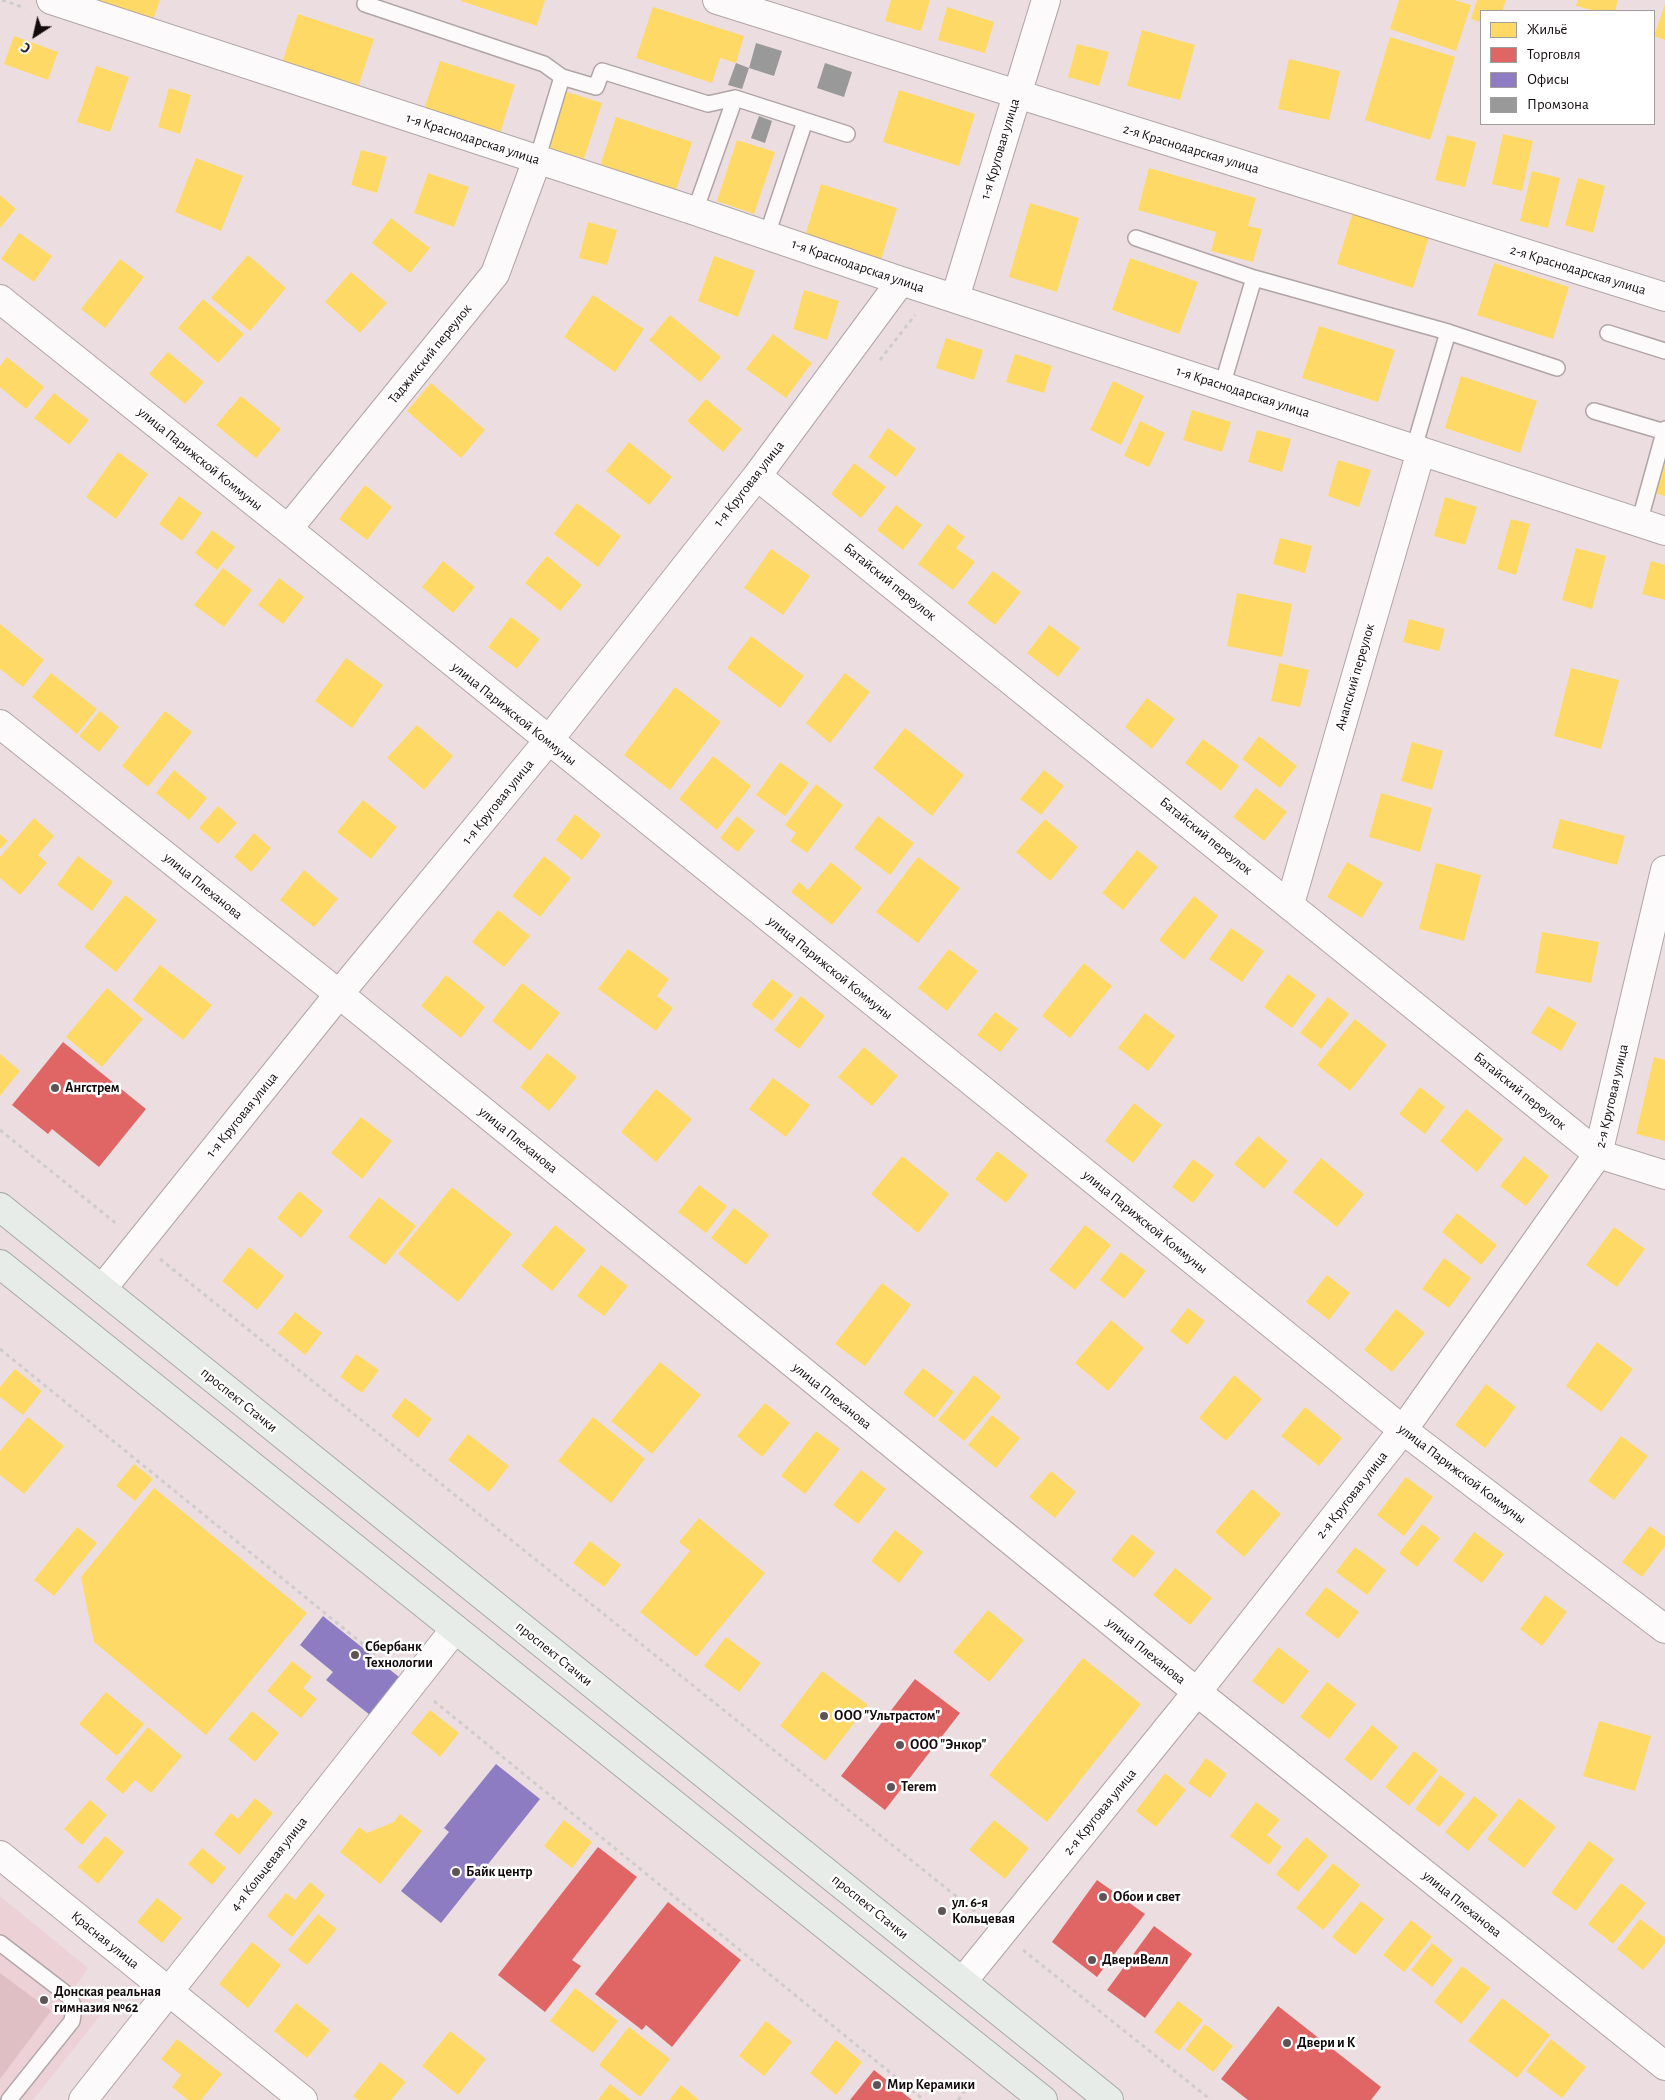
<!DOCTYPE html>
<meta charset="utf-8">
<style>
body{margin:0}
#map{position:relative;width:1665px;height:2100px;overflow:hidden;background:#ecdee0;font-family:"Alegreya Sans",sans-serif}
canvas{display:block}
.legend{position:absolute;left:1480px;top:10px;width:175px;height:115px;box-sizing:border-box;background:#fff;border:1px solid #a09d9e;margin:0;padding:6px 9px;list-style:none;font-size:15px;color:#120a0c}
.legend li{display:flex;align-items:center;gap:10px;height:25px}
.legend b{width:25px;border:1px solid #a09d9e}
.north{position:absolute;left:10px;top:10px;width:50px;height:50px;-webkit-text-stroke:4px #fff;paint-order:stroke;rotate:215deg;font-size:14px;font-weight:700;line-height:20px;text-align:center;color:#120a0c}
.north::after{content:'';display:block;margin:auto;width:18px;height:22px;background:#120a0c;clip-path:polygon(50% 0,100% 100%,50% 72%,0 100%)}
</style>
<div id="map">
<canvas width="1665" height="2100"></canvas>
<ul class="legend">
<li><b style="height:14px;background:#ffd966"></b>Жильё</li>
<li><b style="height:14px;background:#e06666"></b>Торговля</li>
<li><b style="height:14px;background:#8e7cc3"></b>Офисы</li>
<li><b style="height:14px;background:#999"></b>Промзона</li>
</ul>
<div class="north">С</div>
</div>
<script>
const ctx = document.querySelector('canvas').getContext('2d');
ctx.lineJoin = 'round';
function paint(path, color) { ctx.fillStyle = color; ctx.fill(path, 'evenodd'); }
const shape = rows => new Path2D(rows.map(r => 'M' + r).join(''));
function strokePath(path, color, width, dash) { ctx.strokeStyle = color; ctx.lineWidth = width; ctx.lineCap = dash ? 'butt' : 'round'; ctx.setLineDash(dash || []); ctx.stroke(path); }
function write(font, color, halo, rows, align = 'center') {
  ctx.font = font + ' "Alegreya Sans",sans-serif'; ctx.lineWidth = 5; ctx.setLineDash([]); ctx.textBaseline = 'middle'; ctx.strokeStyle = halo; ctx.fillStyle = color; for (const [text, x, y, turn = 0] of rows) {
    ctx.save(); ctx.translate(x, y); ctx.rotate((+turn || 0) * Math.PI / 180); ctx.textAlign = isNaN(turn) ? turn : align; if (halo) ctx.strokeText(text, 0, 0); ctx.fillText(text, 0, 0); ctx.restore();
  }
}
const built = shape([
 [0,1896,88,1968,74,1989,103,2012,33,2100,0,2100]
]);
const green = shape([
 [0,1973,51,2011,0,2079]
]);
const homes = shape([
 [92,0,160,0,153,20],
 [461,0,545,0,537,26,461,1],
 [891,0,930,0,921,31,885,21],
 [1399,0,1454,0,1471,5,1456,51,1390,29],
 [1477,0,1506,0,1502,11,1481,11,1481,22,1471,19],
 [1578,0,1618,0,1615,11,1595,11,1576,6],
 [1665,4,1665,40,1654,36],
 [653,7,744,36,736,63,720,58,712,83,636,58],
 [947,7,994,22,985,53,938,40],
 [298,14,374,39,357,90,281,66],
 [1142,30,1195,45,1180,100,1127,86],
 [14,36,58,52,48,80,4,64],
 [1390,37,1455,57,1430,140,1365,120],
 [1077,44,1109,52,1099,86,1068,77],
 [1289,59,1340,71,1329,120,1278,109],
 [440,61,515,85,499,137,423,113],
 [96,66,129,77,110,132,77,122],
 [169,88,191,95,180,134,158,127],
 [899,90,975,114,959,166,883,142],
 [564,91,602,103,584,159,547,147],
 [616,117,692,142,675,193,599,169],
 [1503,134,1533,141,1522,191,1492,184],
 [1447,135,1476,142,1465,187,1435,180],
 [737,140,775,152,754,214,717,201],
 [361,150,387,157,377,193,351,185],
 [196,158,243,176,221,231,175,212],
 [1149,168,1256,198,1248,226,1262,229,1253,262,1211,251,1216,232,1138,210],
 [1532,171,1560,178,1548,228,1520,221],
 [428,173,469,187,454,227,414,213],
 [1578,178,1605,186,1593,233,1565,225],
 [821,184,897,208,881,260,805,236],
 [0,195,16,209,0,228],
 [1030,203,1079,218,1057,292,1009,277],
 [1353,212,1429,237,1413,288,1337,264],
 [391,218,430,248,410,273,372,243],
 [588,222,617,230,607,265,579,258],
 [19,233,52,256,34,282,1,259],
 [248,255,286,288,250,331,211,298],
 [714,256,755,271,738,317,698,301],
 [1130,258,1198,282,1179,334,1112,310],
 [120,259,144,277,105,328,81,309],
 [1494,263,1569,287,1553,339,1477,315],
 [351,272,387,303,360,333,325,302],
 [804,290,839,301,827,340,793,329],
 [593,295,644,329,615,372,564,337],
 [203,299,244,334,218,363,178,328],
 [670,315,721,357,700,382,649,340],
 [1319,326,1395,350,1378,402,1302,378],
 [773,334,812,363,786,398,746,369],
 [946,338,983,350,974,380,936,368],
 [168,352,204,382,185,404,149,374],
 [1015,354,1052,366,1044,393,1006,382],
 [7,357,44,387,26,409,0,387,0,366],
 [1461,376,1537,401,1520,453,1445,428],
 [1113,381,1144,396,1121,445,1090,430],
 [431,383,485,430,461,458,407,411],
 [54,393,89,420,69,445,34,418],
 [241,396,281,429,256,458,216,425],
 [706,399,742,429,723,452,687,421],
 [1192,410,1231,422,1222,452,1183,440],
 [1140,421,1165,433,1149,467,1124,456],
 [888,428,916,449,896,477,868,457],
 [1257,430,1291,439,1282,472,1248,462],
 [629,442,672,477,649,505,606,471],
 [118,452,148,474,116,519,86,497],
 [1338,460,1371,470,1359,507,1328,496],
 [854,463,886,487,861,518,831,494],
 [1665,464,1665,496,1655,493],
 [365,485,392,507,367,540,339,519],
 [179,496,202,513,182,541,159,524],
 [1445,497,1477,507,1465,545,1434,536],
 [577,503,621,536,598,567,554,534],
 [896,505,922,525,903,550,877,530],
 [1511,519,1530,524,1516,575,1497,569],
 [948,524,965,537,956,548,975,562,953,590,918,564],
 [212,530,235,547,217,570,195,553],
 [1280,538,1312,546,1305,573,1273,564],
 [1576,548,1606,556,1592,609,1562,600],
 [771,549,810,576,783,615,744,588],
 [547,556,582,585,560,611,525,583],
 [443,561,475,587,453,613,422,587],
 [1651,561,1665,565,1665,600,1642,594],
 [223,568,252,590,224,627,194,605],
 [993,571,1021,592,995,625,967,603],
 [279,578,304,597,283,624,258,605],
 [1237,593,1292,604,1282,657,1227,646],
 [511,617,540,639,517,669,488,647],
 [1409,619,1445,629,1439,651,1403,642],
 [0,624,44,660,23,687,0,669],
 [1049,625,1080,648,1058,677,1027,653],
 [751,636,804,676,780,708,727,668],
 [346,658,383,685,352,728,315,701],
 [1279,663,1309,670,1300,707,1271,701],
 [1571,668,1619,680,1601,749,1554,736],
 [51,673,97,709,77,734,32,697],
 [845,673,870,692,830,743,806,723],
 [675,687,721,722,670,790,624,755],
 [1147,698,1175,719,1152,749,1125,727],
 [100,711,119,727,99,752,79,736],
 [165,711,192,732,148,787,122,766],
 [417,725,453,756,424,790,387,758],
 [905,728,964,775,932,816,873,768],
 [1259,736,1297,766,1280,788,1242,759],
 [1203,739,1239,766,1221,791,1185,763],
 [1412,742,1443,751,1432,790,1401,781],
 [713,756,751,786,717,830,679,799],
 [780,762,809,783,785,816,756,795],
 [174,770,207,798,189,820,156,793],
 [1044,770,1064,786,1041,815,1020,799],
 [816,784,843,805,807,853,790,841,796,833,785,825],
 [1256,788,1287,812,1264,841,1233,817],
 [1381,793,1432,808,1420,852,1369,837],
 [363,800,397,827,371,859,337,832],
 [218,806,237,823,218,844,199,828],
 [575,814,601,835,582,860,556,840],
 [737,816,755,831,738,852,720,838],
 [878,816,914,843,890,875,854,848],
 [34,818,54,836,38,855,47,863,20,895,0,878,0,857],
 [1045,819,1078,847,1050,881,1016,852],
 [1560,819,1625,836,1617,865,1552,848],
 [254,833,271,848,251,872,234,857],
 [0,834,8,841,0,849],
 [1137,850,1158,867,1123,910,1102,893],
 [78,856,113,882,92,911,57,885],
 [544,856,571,878,540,917,512,896],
 [918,857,960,888,918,943,876,912],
 [831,862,862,888,832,925,791,892,799,882,808,890],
 [1347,862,1383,883,1362,918,1327,897],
 [1436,863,1481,875,1464,941,1419,929],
 [304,870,338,899,314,927,280,900],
 [125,895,157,920,116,972,84,947],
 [1194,896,1218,916,1184,960,1159,940],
 [498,910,530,936,504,967,472,942],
 [1231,928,1264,951,1242,982,1209,959],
 [1542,932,1599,942,1591,983,1535,973],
 [628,949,669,979,657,996,673,1008,656,1031,598,989],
 [949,949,978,971,947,1011,918,988],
 [1084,963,1112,986,1070,1038,1042,1016],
 [160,965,212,1005,183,1040,132,1000],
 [1288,974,1316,995,1292,1028,1264,1007],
 [446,975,485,1007,461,1038,421,1006],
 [772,979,793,995,772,1021,751,1005],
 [522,983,560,1013,530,1051,492,1021],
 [107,988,143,1019,102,1067,66,1037],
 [801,996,825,1016,799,1049,774,1030],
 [1328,997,1349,1014,1321,1049,1300,1033],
 [1548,1006,1577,1023,1561,1051,1531,1033],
 [995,1012,1018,1029,1000,1052,977,1035],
 [1145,1013,1175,1036,1148,1071,1118,1048],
 [1355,1019,1387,1045,1350,1091,1317,1065],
 [864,1047,898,1076,872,1106,838,1077],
 [547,1053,577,1077,549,1111,520,1087],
 [0,1054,20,1071,0,1096],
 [1654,1057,1665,1060,1665,1141,1636,1134],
 [773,1078,810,1105,786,1137,749,1109],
 [1420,1087,1445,1107,1425,1134,1399,1114],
 [656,1089,692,1119,656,1162,621,1132],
 [1134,1103,1162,1125,1133,1163,1105,1141],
 [1466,1109,1503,1139,1477,1172,1440,1141],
 [361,1117,392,1141,362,1179,331,1153],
 [1258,1136,1288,1161,1264,1189,1234,1164],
 [997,1151,1028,1175,1006,1203,975,1179],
 [902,1156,949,1194,918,1233,871,1194],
 [1524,1156,1549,1176,1526,1206,1500,1186],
 [1321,1158,1364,1194,1337,1227,1293,1192],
 [1193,1159,1214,1175,1193,1203,1172,1187],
 [699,1185,727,1206,706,1233,678,1212],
 [452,1187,512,1234,458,1302,398,1254],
 [299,1191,323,1211,301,1238,277,1218],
 [379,1197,416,1226,385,1265,348,1237],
 [734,1208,769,1235,746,1265,711,1238],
 [1457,1213,1497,1245,1481,1265,1442,1232],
 [555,1225,586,1250,552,1291,521,1266],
 [1085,1225,1111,1245,1075,1290,1049,1270],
 [1614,1227,1645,1249,1617,1287,1586,1265],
 [249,1247,284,1276,257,1310,222,1281],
 [1121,1252,1146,1271,1124,1299,1100,1280],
 [1444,1258,1471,1278,1449,1308,1422,1289],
 [601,1265,628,1286,604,1316,577,1296],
 [1327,1275,1350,1293,1329,1320,1306,1302],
 [882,1283,911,1305,865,1366,835,1344],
 [1188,1308,1205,1321,1187,1345,1170,1331],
 [1396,1309,1425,1333,1392,1372,1364,1350],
 [295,1312,322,1333,305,1355,278,1333],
 [1111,1320,1144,1348,1108,1391,1075,1363],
 [1597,1342,1633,1369,1601,1412,1566,1386],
 [356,1354,379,1370,362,1393,340,1377],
 [660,1362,701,1395,652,1454,611,1421],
 [923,1368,954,1392,934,1418,903,1393],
 [15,1369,42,1391,23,1415,0,1397,0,1387],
 [974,1375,1001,1397,964,1441,938,1420],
 [1234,1375,1262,1399,1226,1441,1199,1418],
 [1486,1384,1516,1407,1485,1448,1455,1425],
 [405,1398,432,1419,418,1438,391,1416],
 [765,1403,790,1423,762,1457,737,1436],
 [1305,1407,1342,1438,1319,1466,1281,1436],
 [992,1415,1020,1438,996,1468,968,1445],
 [28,1417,64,1446,24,1494,0,1475,0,1451],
 [593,1417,645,1459,611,1503,558,1461],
 [816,1431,840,1449,805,1494,781,1476],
 [468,1434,509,1466,489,1492,448,1460],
 [1621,1436,1648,1456,1614,1500,1588,1481],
 [134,1464,153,1479,135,1501,116,1486],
 [861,1470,886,1489,858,1524,833,1505],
 [1051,1471,1076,1492,1055,1518,1029,1497],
 [1406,1477,1433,1497,1404,1536,1377,1515],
 [154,1488,307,1613,206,1735,94,1642,81,1577],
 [1252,1489,1281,1514,1244,1557,1215,1532],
 [699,1518,765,1573,696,1657,640,1612,690,1551,679,1542],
 [1422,1524,1440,1538,1417,1567,1399,1553],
 [1650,1526,1665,1537,1665,1546,1642,1577,1622,1562],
 [77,1527,97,1543,54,1596,34,1580],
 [895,1530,923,1552,899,1583,871,1561],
 [1474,1532,1504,1554,1482,1583,1453,1561],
 [1132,1534,1155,1553,1134,1578,1111,1560],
 [590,1541,621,1565,604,1587,573,1563],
 [1355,1547,1386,1570,1367,1595,1336,1572],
 [1175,1568,1212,1598,1190,1625,1153,1595],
 [1326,1587,1359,1612,1338,1639,1305,1614],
 [1545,1595,1567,1612,1542,1646,1520,1629],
 [988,1610,1024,1640,989,1682,953,1652],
 [726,1637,761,1663,739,1692,704,1666],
 [1278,1647,1309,1671,1283,1705,1252,1681],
 [1083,1658,1141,1704,1047,1822,989,1775],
 [292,1661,312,1677,303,1688,317,1699,301,1718,267,1691],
 [822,1671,868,1705,825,1761,780,1726],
 [1327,1682,1356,1704,1329,1739,1300,1717],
 [106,1692,144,1724,117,1756,79,1724],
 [430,1710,459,1733,440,1757,411,1733],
 [252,1711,279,1733,255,1762,228,1739],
 [1599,1721,1651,1736,1635,1791,1583,1776],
 [1372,1725,1398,1747,1371,1781,1344,1759],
 [148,1727,182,1756,151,1793,135,1780,123,1794,105,1779],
 [1414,1751,1438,1770,1409,1806,1385,1787],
 [1206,1758,1227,1774,1210,1798,1188,1783],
 [1165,1773,1186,1790,1156,1827,1136,1811],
 [1440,1775,1465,1794,1439,1827,1415,1809],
 [1474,1796,1498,1815,1468,1851,1445,1832],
 [255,1798,273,1813,239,1855,214,1834,231,1813,238,1819],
 [1519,1798,1556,1827,1524,1868,1487,1839],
 [90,1800,107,1815,82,1845,64,1829],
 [1256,1802,1280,1820,1267,1835,1282,1847,1269,1865,1230,1836],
 [400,1814,422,1831,380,1884,340,1852,359,1827,367,1833,394,1822],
 [564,1820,592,1842,572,1868,544,1846],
 [994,1820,1029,1848,1005,1879,969,1850],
 [105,1836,124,1852,98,1884,78,1867],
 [1306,1837,1328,1856,1298,1892,1276,1874],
 [1589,1841,1614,1859,1576,1911,1551,1893],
 [202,1848,226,1868,212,1885,188,1864],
 [1333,1863,1360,1885,1323,1930,1296,1908],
 [310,1882,325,1895,292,1937,267,1916,286,1893,295,1900],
 [1621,1883,1646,1903,1613,1944,1588,1924],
 [157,1898,182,1918,162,1943,137,1922],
 [1361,1901,1384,1919,1355,1955,1332,1937],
 [318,1914,337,1929,307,1965,288,1950],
 [1640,1919,1665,1938,1665,1943,1643,1970,1617,1949],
 [1411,1920,1432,1937,1404,1972,1383,1955],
 [252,1942,281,1965,248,2008,219,1984],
 [1432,1943,1453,1960,1432,1987,1411,1970],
 [1462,1966,1490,1988,1461,2024,1434,2002],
 [575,1988,618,2021,593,2053,550,2021],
 [1502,1998,1550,2035,1517,2078,1468,2041],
 [1178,2001,1203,2020,1179,2051,1154,2032],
 [296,2003,330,2030,307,2058,274,2031],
 [766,2021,792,2042,764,2076,739,2056],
 [1205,2024,1233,2046,1213,2072,1185,2050],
 [629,2027,670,2059,640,2097,599,2065],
 [450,2031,486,2059,458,2095,422,2066],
 [177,2039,222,2074,201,2100,188,2100,172,2087,181,2075,161,2059],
 [1551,2039,1586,2067,1562,2098,1526,2071],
 [836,2040,862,2062,836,2095,810,2073],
 [380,2062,406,2082,391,2100,358,2100,353,2096],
 [610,2084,631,2100,598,2100],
 [681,2085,699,2100,669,2100]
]);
const shops = shape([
 [63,1042,146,1109,99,1167,52,1129,48,1134,12,1105],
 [915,1679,960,1713,885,1810,841,1776],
 [598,1847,637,1877,572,1960,581,1966,545,2012,498,1975],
 [1097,1880,1145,1914,1097,1977,1052,1942],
 [668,1902,741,1960,672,2047,646,2025,642,2030,595,1994],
 [1154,1926,1192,1954,1145,2018,1107,1990],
 [1278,2006,1381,2087,1371,2100,1248,2100,1221,2079],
 [874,2070,912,2100,850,2100]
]);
const offices = shape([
 [323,1616,399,1677,370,1715,326,1680,333,1672,300,1645],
 [496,1764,540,1799,441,1923,401,1891,449,1832,444,1828]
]);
const industry = shape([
 [756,43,782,51,774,76,749,68],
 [736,63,749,68,742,89,728,85],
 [825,63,852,72,844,97,817,88],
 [759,116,772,121,765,143,751,138]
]);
const path = shape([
 [2,0,25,8],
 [880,360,915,315],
 [0,1130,118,1225],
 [160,1259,981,1916],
 [0,1349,390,1666],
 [434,1701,924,2100],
 [1023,1950,1211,2100],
 [958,2100,974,2079]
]);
const service = shape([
 [365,4,544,64,562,77,537,160],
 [562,77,596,87,602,71,708,104,735,98,847,134],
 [695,211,735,98],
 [767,235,805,121],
 [1136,238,1254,278,1448,332,1557,368],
 [1608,333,1665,351],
 [1222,386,1254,278],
 [1594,411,1665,432],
 [1414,448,1448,332],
 [1639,523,1665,429],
 [0,1943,69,1996,74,2008,72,2021,9,2100]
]);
const minor = shape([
 [51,0,695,211,901,281,1665,531],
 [955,298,1046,0],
 [0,299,288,529,1403,1430,1665,1629],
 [757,476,1598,1154,1665,1175],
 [288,529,495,274,537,160],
 [0,724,339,994,1197,1692,1665,2066],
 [1290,904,1421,451],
 [102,1289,339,994,548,741,757,476,901,281],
 [0,1855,303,2100],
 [963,1981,1197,1692,1403,1430,1598,1154,1665,870],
 [83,2100,455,1629]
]);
const tertiary = shape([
 [717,0,1665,297]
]);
const primary = shape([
 [0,1207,1109,2100],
 [0,1264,1043,2100]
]);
const markers = [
 [55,1088,5,"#5e5456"],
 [355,1655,5,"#5e5456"],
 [824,1716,5,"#5e5456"],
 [900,1745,5,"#5e5456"],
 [891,1787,5,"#5e5456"],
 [456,1872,5,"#5e5456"],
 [1103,1897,5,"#5e5456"],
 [942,1911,5,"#5e5456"],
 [1092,1960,5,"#5e5456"],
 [44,2000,5,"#5e5456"],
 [1287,2043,5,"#5e5456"],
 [877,2085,5,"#5e5456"]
];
const streetNames = [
 ["1-я Краснодарская улица",473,139,18],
 ["1-я Круговая улица",1000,149,-73],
 ["2-я Краснодарская улица",1191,149,17],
 ["1-я Краснодарская улица",858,266,19],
 ["2-я Краснодарская улица",1578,270,17],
 ["Таджикский переулок",430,354,-51],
 ["1-я Краснодарская улица",1243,392,18],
 ["улица Парижской Коммуны",200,459,39],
 ["1-я Круговая улица",749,484,-52],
 ["Батайский переулок",890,582,39],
 ["Анапский переулок",1355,677,-74],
 ["улица Парижской Коммуны",514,714,39],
 ["1-я Круговая улица",498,802,-51],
 ["Батайский переулок",1206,836,39],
 ["улица Плеханова",203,886,39],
 ["улица Парижской Коммуны",830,968,39],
 ["Батайский переулок",1520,1091,39],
 ["2-я Круговая улица",1612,1096,-77],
 ["1-я Круговая улица",242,1115,-51],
 ["улица Плеханова",518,1140,39],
 ["улица Парижской Коммуны",1145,1222,39],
 ["улица Плеханова",832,1396,39],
 ["проспект Стачки",239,1400,39],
 ["улица Парижской Коммуны",1462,1474,37],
 ["2-я Круговая улица",1352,1495,-52],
 ["улица Плеханова",1146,1651,39],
 ["проспект Стачки",554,1654,39],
 ["2-я Круговая улица",1100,1812,-51],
 ["4-я Кольцевая улица",269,1864,-52],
 ["улица Плеханова",1462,1904,39],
 ["проспект Стачки",870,1907,39],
 ["Красная улица",105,1940,39]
];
const poiNames = [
 ["Ангстрем",65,1088],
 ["Сбербанк",365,1647],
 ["Технологии",365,1663],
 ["ООО \"Ультрастом\"",834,1716],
 ["ООО \"Энкор\"",910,1745],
 ["Terem",901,1787],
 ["Байк центр",466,1872],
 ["Обои и свет",1113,1897],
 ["ул. 6-я",952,1903],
 ["Кольцевая",952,1919],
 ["ДвериВелл",1102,1960],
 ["Донская реальная",54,1992],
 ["гимназия №62",54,2008],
 ["Двери и К",1297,2043],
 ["Мир Керамики",887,2085]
];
paint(built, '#ecd2d7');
paint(green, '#e0bfc4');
paint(homes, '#ffd966');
paint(shops, '#e06666');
paint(offices, '#8e7cc3');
paint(industry, '#999');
strokePath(service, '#b0a4a6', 18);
strokePath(minor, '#b0a4a6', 30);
strokePath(tertiary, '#b0a4a6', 30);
strokePath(primary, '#a4aaa4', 30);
strokePath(path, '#d0cccc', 3, [4, 4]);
strokePath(service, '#fcfafa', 15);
strokePath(minor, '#fcfafa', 28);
strokePath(tertiary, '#fcfafa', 28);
strokePath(primary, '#e8ece9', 28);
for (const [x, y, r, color] of markers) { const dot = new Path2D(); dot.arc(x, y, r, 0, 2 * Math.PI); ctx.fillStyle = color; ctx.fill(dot); strokePath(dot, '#fff', 2); }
write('14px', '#120a0c', '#fff', streetNames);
write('bold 14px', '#120a0c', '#fff', poiNames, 'left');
</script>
